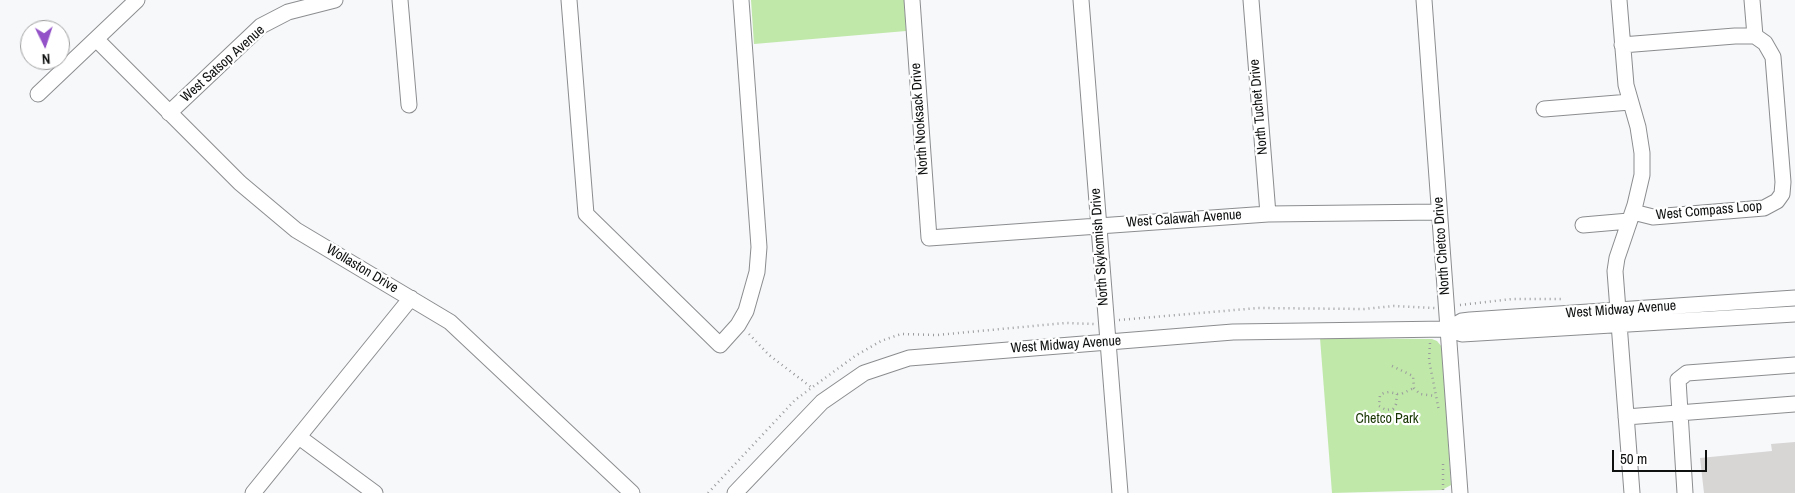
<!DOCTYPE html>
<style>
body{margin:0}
#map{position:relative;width:1795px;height:493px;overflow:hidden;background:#f6f8fa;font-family:"Archivo Narrow",sans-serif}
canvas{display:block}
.north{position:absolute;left:20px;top:20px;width:50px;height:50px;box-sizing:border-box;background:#fff;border:1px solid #9f9f9f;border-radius:50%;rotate:176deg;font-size:14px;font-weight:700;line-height:20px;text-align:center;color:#0f1010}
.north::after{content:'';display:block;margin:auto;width:18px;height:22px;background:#9352c7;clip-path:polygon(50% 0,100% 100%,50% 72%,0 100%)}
.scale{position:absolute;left:1612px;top:450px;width:95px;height:22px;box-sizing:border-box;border:2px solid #0f1010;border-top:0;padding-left:6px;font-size:15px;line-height:18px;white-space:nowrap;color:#0f1010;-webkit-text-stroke:4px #fff;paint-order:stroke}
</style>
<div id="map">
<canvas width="1795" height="493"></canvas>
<div class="north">N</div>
<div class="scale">50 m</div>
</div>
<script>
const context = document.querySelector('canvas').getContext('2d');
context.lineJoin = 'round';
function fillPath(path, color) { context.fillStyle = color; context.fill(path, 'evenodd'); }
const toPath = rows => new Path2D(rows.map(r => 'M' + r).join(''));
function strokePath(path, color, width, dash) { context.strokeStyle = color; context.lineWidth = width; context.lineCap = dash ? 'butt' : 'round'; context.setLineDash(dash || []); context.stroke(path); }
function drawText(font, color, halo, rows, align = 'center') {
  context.font = font + ' "Archivo Narrow",sans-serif'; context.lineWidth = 4.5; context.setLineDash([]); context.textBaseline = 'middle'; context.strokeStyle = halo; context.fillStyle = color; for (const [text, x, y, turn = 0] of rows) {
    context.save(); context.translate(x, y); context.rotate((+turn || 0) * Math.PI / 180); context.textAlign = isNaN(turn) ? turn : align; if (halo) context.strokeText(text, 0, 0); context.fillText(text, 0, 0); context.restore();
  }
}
fillPath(toPath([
 [751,0,904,0,906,31,754,44],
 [1320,338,1432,339,1437,341,1442,347,1451,485,1442,490,1332,493]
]), '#c0e8a9');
fillPath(toPath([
 [1795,442,1795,493,1704,493,1700,458,1772,451,1771,444]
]), '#d8d5d5');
const minor = toPath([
 [400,0,409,105],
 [569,0,586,214,720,345,738,325,746,311,757,272,759,247,741,0],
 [912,0,929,238,1268,214,1439,212],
 [1081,0,1120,493],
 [1251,0,1268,214],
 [1424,0,1460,493],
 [1619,0,1626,85,1638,127,1642,153,1642,175,1635,205,1617,258,1615,271,1632,493],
 [1752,0,1755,36],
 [96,39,240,183,296,230,450,322,632,493],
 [1622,45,1735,36,1755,36,1765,43,1773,57,1783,182,1782,194,1777,201,1764,208,1653,217,1633,212],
 [38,94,137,0],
 [1544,109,1630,102],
 [169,113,261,26,288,12,335,0],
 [1583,225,1629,221],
 [1795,298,1470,320,1462,321,1448,329,1462,334,1795,314],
 [1626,417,1795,404],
 [299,437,375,493],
 [253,493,411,298],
 [735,493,822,402,864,373,909,358,1233,332,1448,329],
 [1685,493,1678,380,1687,373,1795,365]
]);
strokePath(minor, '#8b8d8f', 17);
strokePath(toPath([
 [1460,305,1512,299,1562,299],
 [1119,320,1258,308,1364,309,1394,306,1435,308],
 [749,334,769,355,811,387],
 [1430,343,1429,360,1439,411],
 [1392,366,1413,376,1414,388,1420,394,1436,396],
 [1397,394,1396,404,1393,409,1386,410,1379,406,1380,395,1384,393,1389,392,1397,394,1401,394,1414,388],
 [1443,464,1443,493],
 [708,493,795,400,855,356,881,341,901,334,937,335,1065,323,1094,324]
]), '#9a9b9d', 2.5, [1, 4]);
strokePath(minor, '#fff', 15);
drawText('14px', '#0f1010', '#fff', [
 ["West Satsop Avenue",223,64,-42],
 ["North Tuchet Drive",1259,107,-95],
 ["North Nooksack Drive",920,119,-94],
 ["West Compass Loop",1709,211,-5],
 ["West Calawah Avenue",1184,219,-4],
 ["North Chetco Drive",1442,246,-94],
 ["North Skykomish Drive",1100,247,-94],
 ["Wollaston Drive",362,269,31],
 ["West Midway Avenue",1621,310,-4],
 ["West Midway Avenue",1066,345,-4]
]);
drawText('14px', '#173500', '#fff', [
 ["Chetco Park",1387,419]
]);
</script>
